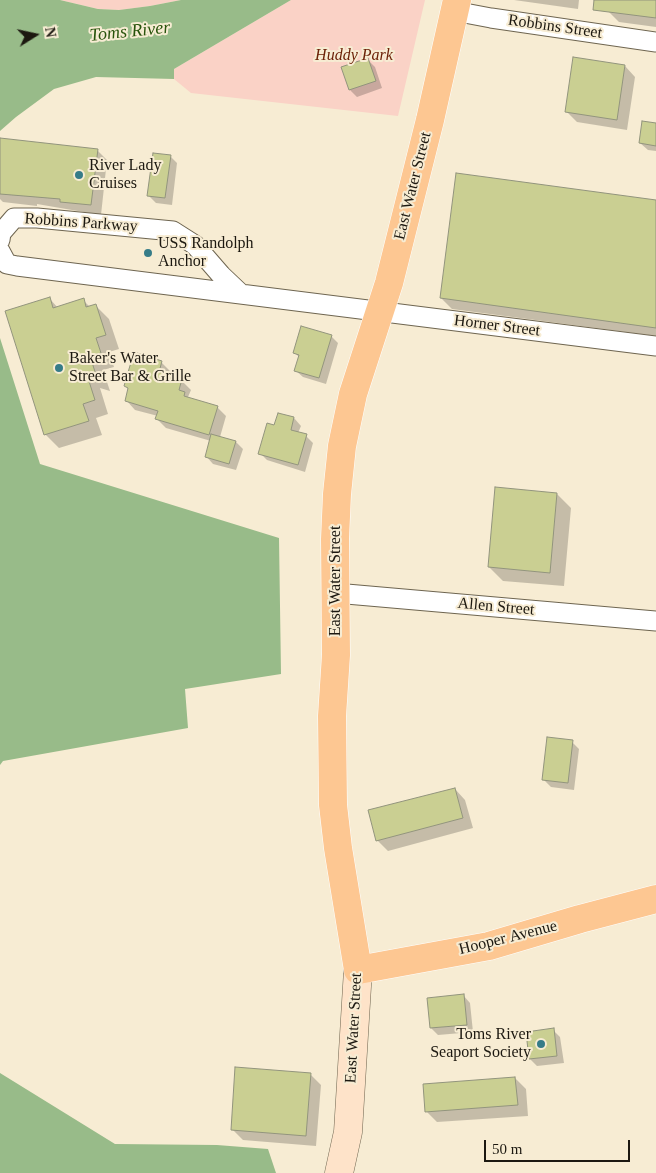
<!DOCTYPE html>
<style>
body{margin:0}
#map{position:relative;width:656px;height:1173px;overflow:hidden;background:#f7ecd3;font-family:Georgia,serif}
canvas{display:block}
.north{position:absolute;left:10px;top:10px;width:50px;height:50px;-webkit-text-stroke:4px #f7ecd3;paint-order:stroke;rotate:80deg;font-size:14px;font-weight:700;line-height:20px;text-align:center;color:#1c1810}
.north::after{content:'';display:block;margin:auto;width:18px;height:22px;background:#1c1810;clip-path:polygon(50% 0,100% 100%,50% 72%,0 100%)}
.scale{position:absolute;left:484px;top:1140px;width:146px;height:22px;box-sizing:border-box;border:2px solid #1c1810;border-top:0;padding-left:6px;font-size:15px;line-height:18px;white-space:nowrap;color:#1c1810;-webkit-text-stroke:4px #f7ecd3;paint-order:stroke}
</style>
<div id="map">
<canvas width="656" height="1173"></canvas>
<div class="north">N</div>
<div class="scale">50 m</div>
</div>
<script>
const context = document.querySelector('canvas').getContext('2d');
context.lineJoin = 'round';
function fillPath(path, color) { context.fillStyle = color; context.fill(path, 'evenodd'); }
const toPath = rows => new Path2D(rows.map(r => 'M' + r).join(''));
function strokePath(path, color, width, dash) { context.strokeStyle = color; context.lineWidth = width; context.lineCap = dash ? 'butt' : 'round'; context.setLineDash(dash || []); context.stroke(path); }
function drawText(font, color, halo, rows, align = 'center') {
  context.font = font + ' Georgia,serif'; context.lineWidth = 4; context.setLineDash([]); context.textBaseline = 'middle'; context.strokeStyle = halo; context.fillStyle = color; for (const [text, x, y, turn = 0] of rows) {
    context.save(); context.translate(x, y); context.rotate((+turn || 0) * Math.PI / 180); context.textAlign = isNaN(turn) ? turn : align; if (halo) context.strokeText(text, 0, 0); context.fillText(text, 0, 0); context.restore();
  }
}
fillPath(toPath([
 [60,0,181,0,150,6,119,10,98,9],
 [291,0,425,0,398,116,191,93,174,79,174,69]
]), '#fad2c6');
fillPath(toPath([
 [0,0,60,0,98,9,119,10,150,6,181,0,291,0,174,69,174,79,96,77,54,89,16,117,0,131],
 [0,338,40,464,279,538,281,674,185,689,188,728,3,761,0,765],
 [0,1073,115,1144,217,1145,268,1149,276,1173,0,1173]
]), '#98bb89');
fillPath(toPath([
 [514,0,579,0,578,9],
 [609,0,656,0,656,27,619,22,608,11],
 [368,60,375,67,382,88,357,97,350,90],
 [625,66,635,77,627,130,577,122,566,111],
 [656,124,656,151,648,150,640,143],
 [0,140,97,150,107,160,101,215,37,204,37,206,3,202,0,199],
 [170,156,177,163,172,205,156,203,149,196],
 [656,201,656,336,452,309,441,298],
 [50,299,58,308,83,300,90,307,95,305,109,319,119,349,109,352,114,367,103,370,110,391,100,388,108,414,96,418,102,435,59,448,45,434],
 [331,336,338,343,326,384,303,377,295,370,299,357,295,353],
 [161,362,170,371,169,376,181,380,191,390,188,397,191,400,217,407,226,416,220,437,236,442,243,449,236,470,213,464,206,456,211,441,166,428,157,419,158,416,135,410,126,400,129,390,126,386],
 [294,418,301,426,298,433,306,436,313,443,305,472,267,460,260,453,275,426],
 [557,494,571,508,564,586,503,581,489,567],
 [572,742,579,749,574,790,551,787,544,780],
 [455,789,465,800,473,828,388,851,377,840],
 [463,995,470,1003,473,1032,438,1035,431,1028],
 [553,1030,560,1037,564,1063,537,1066,530,1059,527,1033],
 [310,1074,321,1085,316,1146,243,1140,232,1129],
 [515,1078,526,1089,528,1116,437,1122,427,1112]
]), '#0003');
const building = toPath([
 [594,0,656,0,656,18,593,10,594,0],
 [573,57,625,65,617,120,565,112,573,57],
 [368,58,376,81,349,90,341,67,368,58],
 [642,121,656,123,656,146,639,143,642,121],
 [0,138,98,149,91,205,60,202,60,199,0,194,0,138],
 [153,153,171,155,165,198,147,196,153,153],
 [456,173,656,200,656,328,440,298,456,173],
 [50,297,53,308,84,298,86,307,96,304,106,335,96,338,101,353,90,356,97,378,87,375,95,400,83,404,89,421,44,435,5,311,50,297],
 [301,326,332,335,319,378,294,371,299,355,293,353,301,326],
 [134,352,162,361,159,372,182,379,179,390,185,392,184,396,218,406,209,435,155,419,158,411,125,401,128,388,124,386,134,352],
 [278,413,294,417,291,430,307,434,298,465,258,454,267,423,274,425,278,413],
 [211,434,236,441,229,464,205,457,211,434],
 [495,487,557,493,550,573,488,567,495,487],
 [547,737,573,740,568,783,542,780,547,737],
 [455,788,463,818,376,841,368,810,455,788],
 [464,994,467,1025,430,1028,427,998,464,994],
 [554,1028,557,1056,529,1059,526,1032,554,1028],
 [235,1067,311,1073,306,1136,231,1130,235,1067],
 [515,1077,518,1105,425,1112,423,1084,515,1077]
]);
fillPath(building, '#cacf92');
strokePath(building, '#92947d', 1);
const street = toPath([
 [454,11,491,18,656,42],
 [0,240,1,233,14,218,37,218,173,231,195,245,221,275,240,293],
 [0,251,7,264,17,266,656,346],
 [335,593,656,621]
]);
const secondary = toPath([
 [339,1173,348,1132,358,970]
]);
const primary = toPath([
 [457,0,430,120,389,283,353,394,342,446,337,494,335,539,336,655,332,716,333,805,338,848,358,970,489,946,580,919,656,899]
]);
strokePath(street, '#6e6550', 21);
strokePath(secondary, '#6e6550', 29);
strokePath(primary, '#fff', 29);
strokePath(street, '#fff', 19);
strokePath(secondary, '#fee3c9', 28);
strokePath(primary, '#fdc792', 28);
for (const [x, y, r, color] of [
 [79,175,5,"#367c88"],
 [148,253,5,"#367c88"],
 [59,368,5,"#367c88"],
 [541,1044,5,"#367c88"]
]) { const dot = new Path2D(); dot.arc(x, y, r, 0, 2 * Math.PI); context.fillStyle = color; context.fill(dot); strokePath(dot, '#f7ecd3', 2); }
drawText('16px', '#1c1810', '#f7ecd3', [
 ["Robbins Street",555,27,8],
 ["East Water Street",413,186,-76],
 ["Robbins Parkway",81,223,4],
 ["Horner Street",497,326,7],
 ["East Water Street",336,581,-90],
 ["Allen Street",496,607,5],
 ["Hooper Avenue",508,938,-14],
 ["East Water Street",354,1028,-87]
]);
drawText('italic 16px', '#6c2208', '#f7ecd3', [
 ["Huddy Park",354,56]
]);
drawText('16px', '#1c1810', '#f7ecd3', [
 ["River Lady",89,166],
 ["Cruises",89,184],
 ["USS Randolph",158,244],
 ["Anchor",158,262],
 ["Baker's Water",69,359],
 ["Street Bar & Grille",69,377],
 ["Toms River",531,1035,"right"],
 ["Seaport Society",531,1053,"right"]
], 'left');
drawText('italic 18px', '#28530b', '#f7ecd3', [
 ["Toms River",130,32,-6]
]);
</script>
